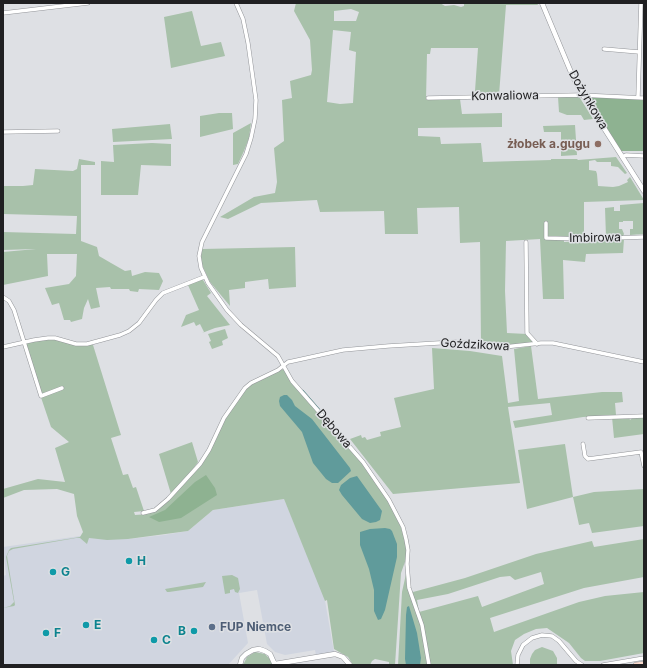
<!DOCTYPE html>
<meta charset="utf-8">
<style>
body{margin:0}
#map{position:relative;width:647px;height:668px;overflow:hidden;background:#dee0e4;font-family:Inter,sans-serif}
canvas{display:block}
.frame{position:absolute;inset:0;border:4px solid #202022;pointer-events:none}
</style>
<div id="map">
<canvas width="647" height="668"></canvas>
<div class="frame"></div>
</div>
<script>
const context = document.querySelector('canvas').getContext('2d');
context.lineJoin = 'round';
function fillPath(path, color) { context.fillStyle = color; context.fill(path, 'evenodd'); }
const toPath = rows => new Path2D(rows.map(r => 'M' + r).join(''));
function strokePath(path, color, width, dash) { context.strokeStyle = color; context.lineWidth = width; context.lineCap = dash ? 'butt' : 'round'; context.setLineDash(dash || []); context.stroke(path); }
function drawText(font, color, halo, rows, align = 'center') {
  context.font = font + ' Inter,sans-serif'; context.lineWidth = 3; context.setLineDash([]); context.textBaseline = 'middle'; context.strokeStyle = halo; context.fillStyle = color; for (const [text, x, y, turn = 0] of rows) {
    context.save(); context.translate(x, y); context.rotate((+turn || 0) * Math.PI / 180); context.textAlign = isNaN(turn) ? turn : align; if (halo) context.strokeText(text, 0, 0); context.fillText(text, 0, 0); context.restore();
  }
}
fillPath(toPath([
 [284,499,324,595,334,652,316,655,315,650,285,655,275,652,267,644,257,590,239,593,248,643,228,665,3,665,3,576,6,575,3,547,80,536,89,538,128,539,164,535,188,531,213,510]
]), '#d0d5e0');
fillPath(toPath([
 [296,3,440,3,445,6,454,5,461,7,464,6,464,3,537,3,538,5,506,5,499,95,480,95,475,91,478,48,431,48,430,54,427,54,426,100,460,99,462,114,502,113,502,127,418,128,418,136,440,137,441,144,481,143,483,162,551,160,551,159,577,159,578,160,616,157,627,173,625,174,618,167,611,166,611,162,597,162,595,160,589,161,589,170,596,171,597,174,598,186,613,187,619,186,628,182,627,180,630,177,644,200,584,202,584,237,564,238,564,242,624,239,623,253,586,254,585,262,563,260,564,299,543,299,540,239,506,241,505,291,507,333,527,334,534,342,509,346,481,344,480,242,460,243,459,207,417,208,418,234,385,234,384,211,320,212,317,200,261,203,228,219,220,217,254,197,275,193,277,182,274,148,284,141,282,100,292,98,290,81,311,75,312,70,310,40,294,11],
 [351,9,359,12,356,21,334,21,334,11],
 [333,30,351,32,349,50,356,52,353,103,340,104,327,102],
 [192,11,201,46,221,42,225,56,171,68,164,17],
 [577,96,580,98,593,119,584,120,581,115,567,115,559,112,558,97],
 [219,113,232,113,233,129,200,137,200,116],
 [251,123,249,138,244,151,238,164,233,165,233,133],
 [170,124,172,139,113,142,112,129],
 [575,125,577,155,561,156,561,132,544,132,543,126],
 [152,143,171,144,171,166,141,165,138,195,101,195,101,161,114,162,113,145],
 [79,159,95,162,95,165,81,165,81,241,97,247,99,256,111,263,125,271,131,270,132,276,145,272,159,273,163,281,159,290,139,289,138,292,130,291,129,289,111,289,110,287,96,288,100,307,91,309,88,299,84,308,82,319,71,322,70,320,64,320,59,303,52,305,45,288,69,284,76,276,77,254,47,254,48,276,3,285,3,252,36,249,3,250,3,232,76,234,77,216,3,214,3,186,23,186,33,185,35,169,73,171,77,169],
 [644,203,644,234,630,235,630,229,633,229,633,221,623,221,623,222,619,222,619,229,622,229,624,234,623,236,606,237,605,208,614,207,614,211,620,211,620,205],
 [295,247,296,287,269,289,268,279,245,282,245,288,229,290,230,306,210,282,202,265,201,257,202,249],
 [200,280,203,280,211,293,207,296,230,325,215,328,202,333,204,332,200,324,196,326,194,322,181,327,186,315,199,310,188,285],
 [225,329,228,338,222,341,223,345,212,349,209,342,211,341,208,334],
 [44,339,56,340,87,345,93,345,121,435,111,438,123,475,128,474,133,488,136,487,144,511,134,512,135,515,148,514,158,509,200,464,224,418,245,388,268,374,284,369,290,379,360,460,401,520,399,522,405,540,407,550,406,559,401,573,395,665,389,665,389,662,375,659,372,661,370,665,353,665,348,657,334,649,327,600,325,601,284,499,213,510,188,531,128,539,107,540,89,538,87,544,80,538,76,538,13,549,9,551,7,556,15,605,14,606,3,608,10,606,14,602,6,557,9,550,11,548,80,537,83,532,77,516,74,494,57,489,24,490,3,498,3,489,38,479,65,482,55,448,69,442,51,427,23,344],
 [531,346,538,399,602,392,622,392,623,402,615,403,616,415,583,417,515,428,513,421,552,415,550,403,508,407,520,483,393,494,350,439,361,435,362,438,365,437,367,440,381,436,380,432,401,427,394,398,434,389,432,348,470,351,502,356,508,403,519,401,514,349],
 [612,417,629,417,630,420,633,417,644,417,644,434,614,438],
 [192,442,198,462,191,472,171,494,159,454],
 [565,444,573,497,594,492,644,489,644,526,592,533,589,523,579,525,573,497,527,509,518,450],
 [644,539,644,577,584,588,490,618,494,632,579,602,605,596,644,592,644,653,600,661,585,661,581,658,569,643,547,628,536,629,524,634,515,640,511,651,513,665,398,665,402,592,406,574,407,588,413,592,465,578,536,554,592,541,594,547],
 [541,572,544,584,482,607,478,596,419,612,417,600,448,594,500,577,510,576,515,580],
 [232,575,238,578,240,589,238,593,235,592,234,589,230,590,230,593,225,594,222,576],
 [206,582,203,587,169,592,167,592,165,589],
 [542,647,553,651,557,658,557,665,530,665,530,659,532,654,535,650],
 [255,652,265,654,270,659,273,665,243,665,247,657]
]), '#a8c1aa');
fillPath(toPath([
 [586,96,644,99,644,151,621,151],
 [206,475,215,488,217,495,181,518,159,522,149,517,165,510,195,482]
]), '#8eb291');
fillPath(toPath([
 [284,395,287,395,292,400,295,406,312,419,350,468,351,471,338,483,332,483,326,479,313,463,302,432,280,406,279,401,280,397],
 [357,476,382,511,380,520,376,522,370,523,362,519,342,495,339,490,341,485,350,478],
 [385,528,390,529,392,531,397,544,397,557,385,610,381,619,378,620,374,611,374,590,369,569,360,545,360,532,370,529],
 [409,606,417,633,421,658,420,665,406,665,405,659,406,615,407,607]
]), '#609b9b');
strokePath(toPath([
 [303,390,323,413]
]), '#609b9b', 1);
const minor = toPath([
 [236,3,243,19,248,43,256,100,255,119,251,138,246,154,202,242,199,256,201,268,208,283,227,310,241,325,278,356,292,381,363,462,389,500,403,527,406,539,408,550,407,564,409,588,422,625,429,665],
 [3,13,88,3],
 [604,49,639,52],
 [638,97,641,3],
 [428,98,580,95,644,98],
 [3,132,58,131],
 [622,157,626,155,644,156],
 [546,223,546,238,585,239,644,237],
 [526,242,527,333,537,344],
 [3,297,9,301,14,310,41,396,62,388],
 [3,347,34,340,48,338,55,338,76,344,87,344,120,335,129,331,139,323,156,300,163,293,204,277],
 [588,418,644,416],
 [583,444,585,456,588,459,641,452,644,466],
 [143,513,155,510,168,499,200,464,209,450,224,418,245,388,251,383,278,370,288,362,293,361,343,350,388,346,455,342,504,347,541,343,553,343,644,362],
 [517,665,518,655,523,645,532,638,542,635,552,636,559,641,576,661,582,665],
 [603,665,644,658]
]);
const tertiary = toPath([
 [542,3,573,77,583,95,644,191],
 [275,664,335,654,343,657,350,665],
 [240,665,242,658,246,654,253,650,259,649,265,651,270,654,275,665]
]);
const secondary = toPath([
 [636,665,644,664]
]);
strokePath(minor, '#939599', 4.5);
strokePath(tertiary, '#939599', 5.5);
strokePath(secondary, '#939599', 6);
strokePath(minor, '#fff', 3.5);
strokePath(tertiary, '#fff', 4.5);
strokePath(secondary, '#fbdbce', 5);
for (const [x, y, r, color] of [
 [598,144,4,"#8d6e63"],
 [129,561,4,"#0f9aa8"],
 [53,572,4,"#0f9aa8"],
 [86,625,4,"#0f9aa8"],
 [212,627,4,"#5c6f8a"],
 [194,631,4,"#0f9aa8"],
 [46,633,4,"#0f9aa8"],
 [154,640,4,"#0f9aa8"]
]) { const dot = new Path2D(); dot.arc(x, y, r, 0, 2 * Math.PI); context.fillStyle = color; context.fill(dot); strokePath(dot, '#dee0e4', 1.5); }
drawText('12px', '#202022', '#dee0e4', [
 ["Konwaliowa",505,96,-1],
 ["Dożynkowa",588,100,60],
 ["Imbirowa",595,238,-1],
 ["Goździkowa",475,345,3],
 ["Dębowa",334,429,49]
]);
drawText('bold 12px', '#785e54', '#dee0e4', [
 ["żłobek a.gugu",590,144]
], 'right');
drawText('bold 12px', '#0d838f', '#dee0e4', [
 ["H",137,561],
 ["G",61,572],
 ["E",94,625],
 ["B",186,631,"right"],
 ["F",54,633],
 ["C",162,640]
], 'left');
drawText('bold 12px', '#4e5e75', '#dee0e4', [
 ["FUP Niemce",220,627]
], 'left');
</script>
